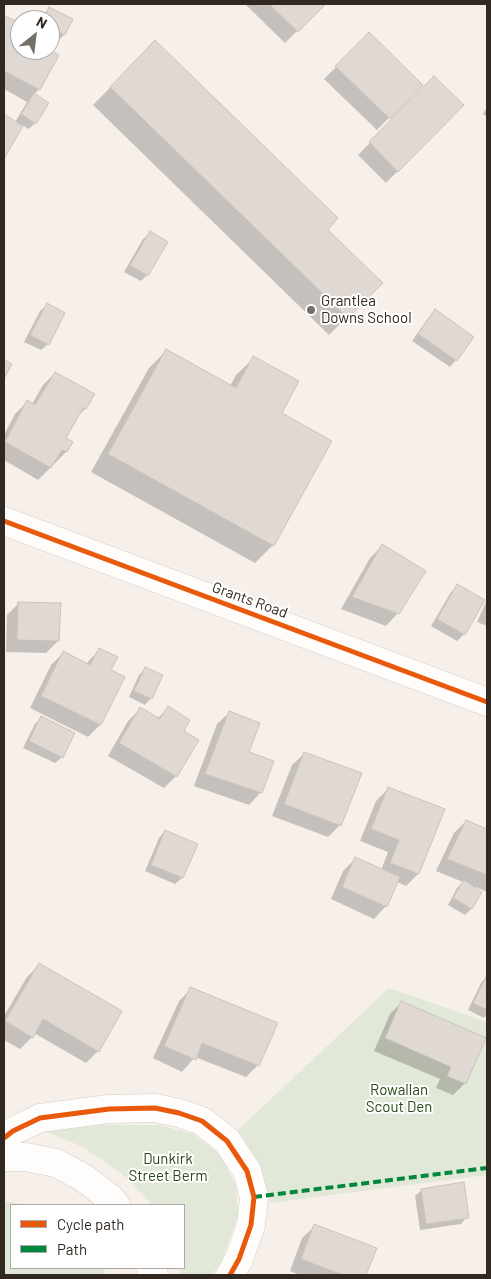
<!DOCTYPE html>
<style>
body{margin:0}
#map{position:relative;width:491px;height:1279px;overflow:hidden;background:#f7f0ea;font-family:Barlow,sans-serif}
canvas{display:block}
.frame{position:absolute;inset:0;border:5px solid #312921;pointer-events:none}
.legend{position:absolute;left:10px;top:1204px;width:175px;height:65px;box-sizing:border-box;background:#fff;border:1px solid #ada9a6;margin:0;padding:6px 9px;list-style:none;font-size:15px;color:#312921}
.legend li{display:flex;align-items:center;gap:10px;height:25px}
.legend b{width:25px;border:1px solid #ada9a6}
.north{position:absolute;left:10px;top:10px;width:50px;height:50px;box-sizing:border-box;background:#fff;border:1px solid #ada9a6;border-radius:50%;rotate:29deg;font-size:14px;font-weight:700;line-height:20px;text-align:center;color:#312921}
.north::after{content:'';display:block;margin:auto;width:18px;height:22px;background:#766f67;clip-path:polygon(50% 0,100% 100%,50% 72%,0 100%)}
</style>
<div id="map">
<canvas width="491" height="1279"></canvas>
<div class="frame"></div>
<ul class="legend">
<li><b style="height:6px;background:#e8590c"></b>Cycle path</li>
<li><b style="height:6px;background:#00873e"></b>Path</li>
</ul>
<div class="north">N</div>
</div>
<script>
const context = document.querySelector('canvas').getContext('2d');
context.lineJoin = 'round';
function fillPath(path, color) { context.fillStyle = color; context.fill(path, 'evenodd'); }
const toPath = rows => new Path2D(rows.map(r => 'M' + r).join(''));
function strokePath(path, color, width, dash) { context.strokeStyle = color; context.lineWidth = width; context.lineCap = dash ? 'butt' : 'round'; context.setLineDash(dash || []); context.stroke(path); }
function drawText(font, color, halo, rows, align = 'center') {
  context.font = font + ' Barlow,sans-serif'; context.lineWidth = 4; context.setLineDash([]); context.textBaseline = 'middle'; context.strokeStyle = halo; context.fillStyle = color; for (const [text, x, y, turn = 0] of rows) {
    context.save(); context.translate(x, y); context.rotate((+turn || 0) * Math.PI / 180); context.textAlign = isNaN(turn) ? turn : align; if (halo) context.strokeText(text, 0, 0); context.fillText(text, 0, 0); context.restore();
  }
}
fillPath(toPath([
 [389,988,487,1022,487,1175,270,1203,258,1162,238,1130],
 [106,1125,159,1125,193,1134,220,1154,236,1186,238,1216,221,1262,212,1275,182,1275,180,1268,184,1268,184,1205,151,1205,148,1200,121,1173,83,1147,42,1130],
 [4,1201,29,1205,11,1205,11,1268,103,1268,106,1275,4,1275]
]), '#e2e8d8');
fillPath(toPath([
 [245,4,324,4,285,43],
 [49,9,71,19,64,35,57,41,50,38,50,20,40,20,42,15],
 [4,16,20,25,16,33,20,35,20,50,47,50,39,89,34,94,35,123,29,129,22,125,4,156,4,116,15,122,27,102,4,89],
 [369,34,421,85,377,130,324,79],
 [155,42,326,230,381,283,329,335,93,105],
 [434,78,462,105,386,183,358,155],
 [487,107,487,117,483,114],
 [150,233,147,275,141,281,124,272,143,239],
 [47,305,48,344,41,350,24,342,40,311],
 [435,311,456,360,450,367,412,341,429,317],
 [166,351,230,386,236,375,254,358,280,414,273,545,255,563,91,472,149,368],
 [55,373,93,395,85,409,75,419,64,438,72,442,66,452,54,464,53,463,50,468,38,480,4,460,4,435,15,414,27,402,32,404,43,385],
 [382,546,398,613,386,626,341,609,370,558],
 [457,586,464,634,457,641,431,626,451,592],
 [487,600,487,626,477,622],
 [19,603,58,641,46,653,6,652,7,615],
 [99,650,110,671,100,725,88,737,30,708,51,665,63,653,86,664],
 [145,669,151,698,145,705,129,697,139,675],
 [168,708,182,731,176,776,164,788,108,756,128,721,140,709,157,719],
 [230,712,247,753,261,792,249,805,194,786,217,724],
 [42,718,62,757,55,763,23,748,35,724],
 [305,753,340,825,328,837,272,816,292,765],
 [388,789,443,810,418,874,406,886,397,882,386,906,374,919,331,899,343,871,355,859,381,870,388,852,360,841,376,801],
 [466,821,487,831,487,892,476,887,475,889,481,892,471,909,465,915,448,905,457,888,463,882,436,871,454,833],
 [165,831,196,844,182,878,175,884,145,871,159,838],
 [39,965,98,1051,86,1063,34,1033,32,1037,20,1049,4,1040,4,1016,27,977],
 [487,976,487,1014,484,1018,468,1010,481,983],
 [191,989,258,1065,246,1077,195,1057,182,1072,153,1058,179,1001],
 [402,1002,465,1083,453,1095,436,1088,440,1079,374,1051,390,1014],
 [422,1190,467,1217,461,1224,420,1230,415,1196],
 [315,1226,375,1249,365,1275,300,1275,290,1271,302,1238]
]), '#0003');
const building = toPath([
 [269,4,326,4,298,32,269,4],
 [49,7,73,19,65,35,50,28,50,20,43,20,49,7],
 [4,15,20,24,20,29,18,33,20,34,20,50,50,50,59,55,40,90,4,71,4,15],
 [369,32,423,85,390,119,335,66,369,32],
 [155,40,338,218,328,230,383,283,348,318,110,87,155,40],
 [434,76,464,105,398,172,369,142,434,76],
 [34,93,49,103,36,124,21,114,34,93],
 [4,114,23,126,4,159,4,114],
 [150,231,168,242,148,276,130,265,150,231],
 [47,303,65,313,49,345,30,335,47,303],
 [435,309,474,337,457,361,418,334,435,309],
 [166,349,236,388,253,356,299,381,282,413,332,441,274,546,108,454,166,349],
 [4,359,12,364,4,379,4,359],
 [55,372,95,394,86,409,83,408,66,438,73,442,67,452,62,450,51,468,5,442,27,400,35,405,55,372],
 [382,544,426,571,399,614,352,597,382,544],
 [457,584,485,600,465,635,437,619,457,584],
 [18,602,61,603,59,641,17,640,18,602],
 [99,648,118,657,111,670,125,677,101,725,41,696,63,651,90,665,99,648],
 [145,667,163,675,152,699,134,691,145,667],
 [168,706,190,720,184,731,199,740,177,777,119,743,140,707,160,719,168,706],
 [229,711,260,723,249,752,274,761,262,793,205,774,229,711],
 [41,716,75,733,63,758,29,741,41,716],
 [304,752,362,773,341,826,284,804,304,752],
 [388,787,445,809,419,874,390,863,399,840,371,829,388,787],
 [466,820,487,829,487,875,447,859,466,820],
 [165,830,198,844,183,878,151,865,165,830],
 [355,857,400,877,387,907,342,887,355,857],
 [464,880,482,892,472,909,453,898,464,880],
 [39,963,122,1011,99,1052,43,1019,33,1038,5,1021,39,963],
 [487,975,487,1010,473,1003,487,975],
 [190,987,278,1023,259,1066,202,1043,196,1060,164,1046,190,987],
 [401,1001,486,1038,466,1084,447,1076,451,1067,385,1038,401,1001],
 [464,1182,469,1218,426,1224,421,1189,464,1182],
 [314,1224,377,1248,366,1275,343,1275,301,1259,314,1224]
]);
fillPath(building, '#e0d9d3');
strokePath(building, '#cac3bd', 1);
const minor = toPath([
 [4,521,487,702],
 [4,1138,13,1131,40,1118,109,1109,155,1108,179,1113,202,1121,227,1141,247,1171,254,1197,251,1225,239,1259,230,1275],
 [4,1157,26,1157,56,1163,84,1178,110,1198,116,1205],
 [151,1268,154,1275]
]);
strokePath(minor, '#d3cbc5', 29);
strokePath(minor, '#fefdfc', 28);
strokePath(toPath([
 [254,1197,487,1168]
]), '#00873e', 4, [8, 4]);
strokePath(toPath([
 [4,521,487,702],
 [4,1138,13,1131,40,1118,109,1109,155,1108,179,1113,202,1121,227,1141,247,1171,254,1197,251,1225,239,1259,230,1275]
]), '#e8590c', 5);
for (const [x, y, r, color] of [
 [311,310,5,"#766f67"]
]) { const dot = new Path2D(); dot.arc(x, y, r, 0, 2 * Math.PI); context.fillStyle = color; context.fill(dot); strokePath(dot, '#fff', 2); }
drawText('15px', '#312921', '#fff', [
 ["Grantlea",321,301],
 ["Downs School",321,318]
], 'left');
drawText('15px', '#312921', '#fff', [
 ["Grants Road",250,600,20]
]);
drawText('15px', '#2a4918', '#fff', [
 ["Rowallan",399,1090],
 ["Scout Den",399,1107],
 ["Dunkirk",168,1159],
 ["Street Berm",168,1176]
]);
</script>
